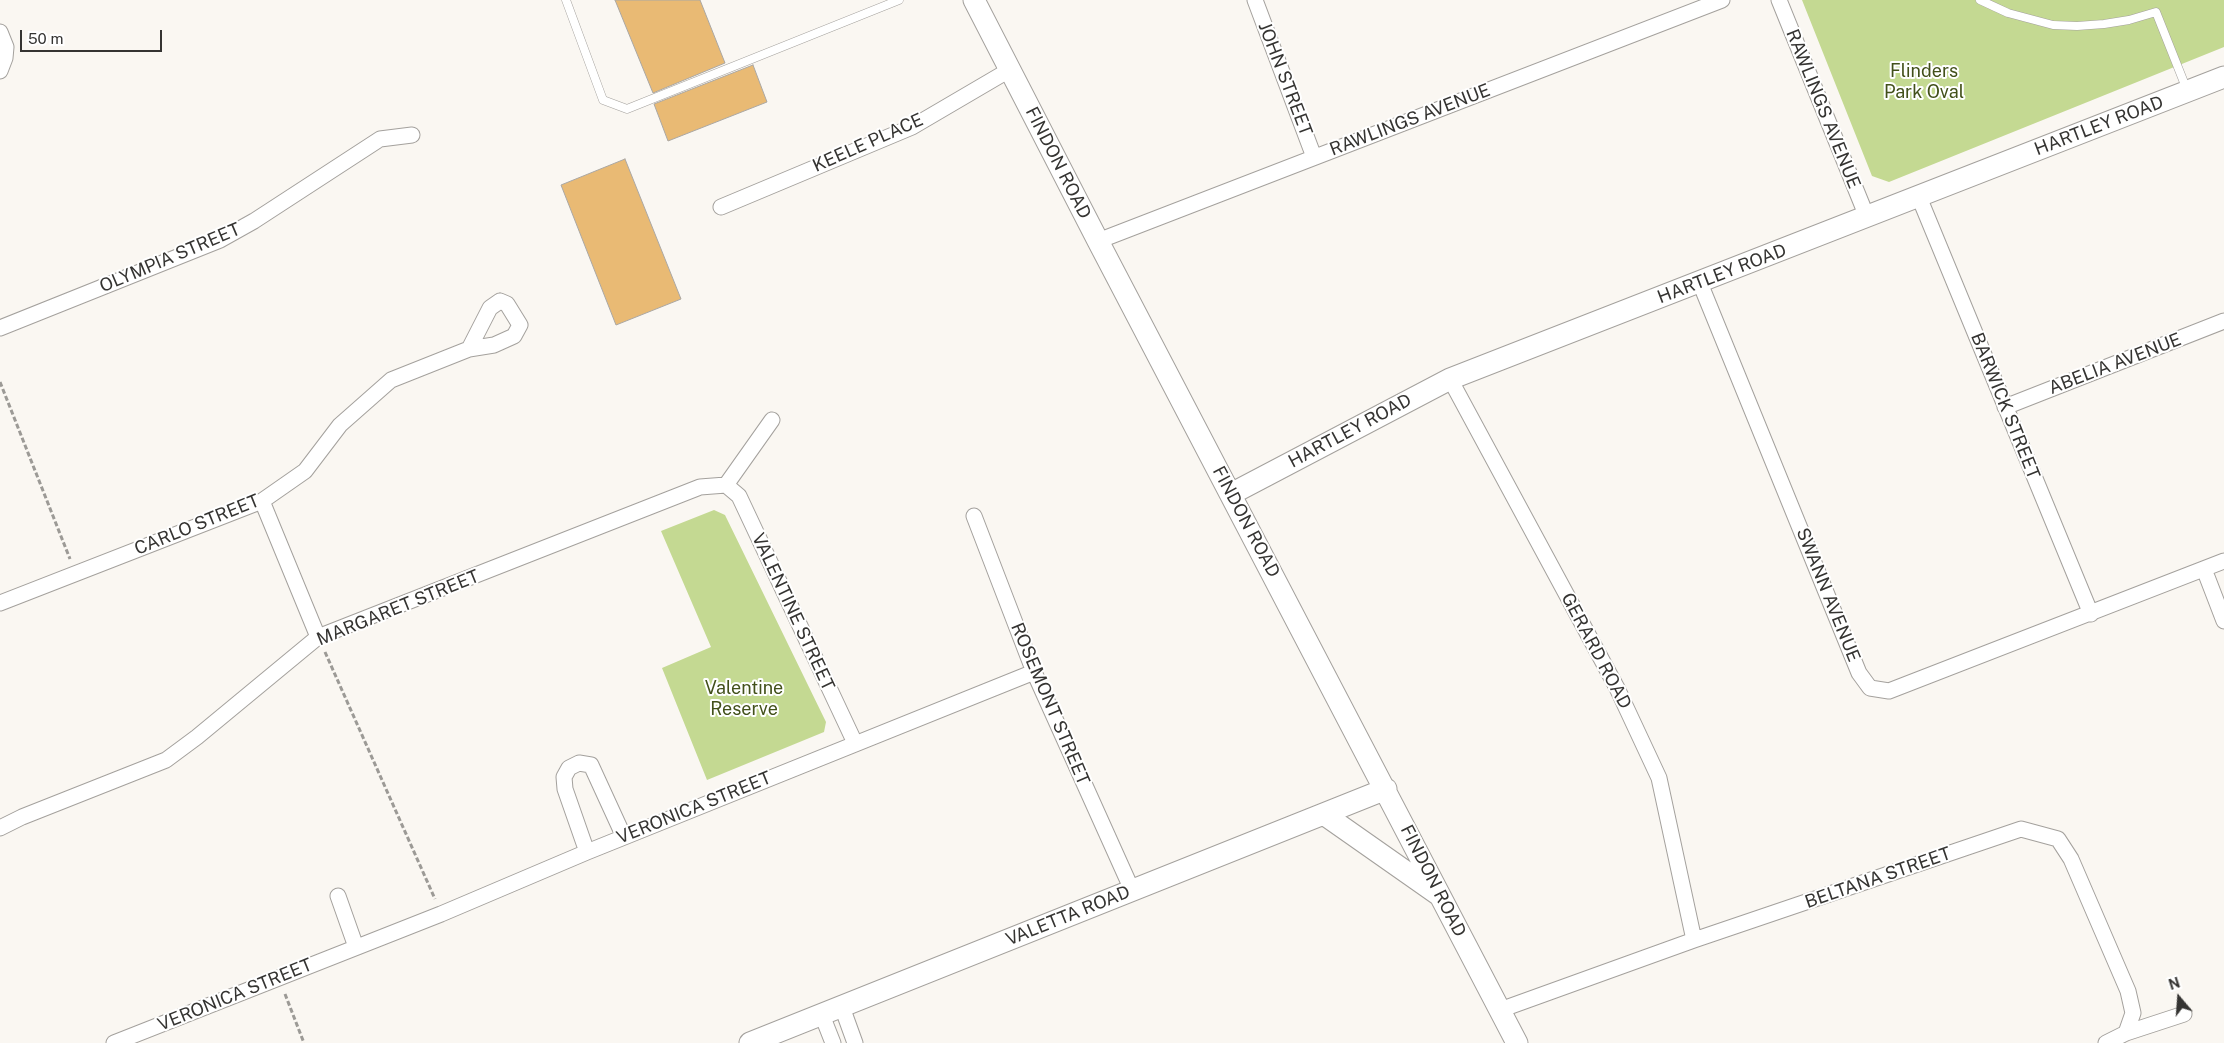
<!DOCTYPE html>
<style>
body{margin:0}
#map{position:relative;width:2224px;height:1043px;overflow:hidden;background:#faf7f2;font-family:"Public Sans",sans-serif}
canvas{display:block}
.north{position:absolute;left:2154px;top:973px;width:50px;height:50px;-webkit-text-stroke:4px #fff;paint-order:stroke;rotate:342deg;font-size:14px;font-weight:700;line-height:20px;text-align:center;color:#353432}
.north::after{content:'';display:block;margin:auto;width:18px;height:22px;background:#353432;clip-path:polygon(50% 0,100% 100%,50% 72%,0 100%)}
.scale{position:absolute;left:20px;top:30px;width:142px;height:22px;box-sizing:border-box;border:2px solid #353432;border-top:0;padding-left:6px;font-size:15px;line-height:18px;white-space:nowrap;color:#353432;-webkit-text-stroke:4px #fff;paint-order:stroke}
</style>
<div id="map">
<canvas width="2224" height="1043"></canvas>
<div class="north">N</div>
<div class="scale">50 m</div>
</div>
<script>
const context = document.querySelector('canvas').getContext('2d');
context.lineJoin = 'round';
function fillPath(path, color) { context.fillStyle = color; context.fill(path, 'evenodd'); }
const toPath = rows => new Path2D(rows.map(r => 'M' + r).join(''));
function strokePath(path, color, width, dash) { context.strokeStyle = color; context.lineWidth = width; context.lineCap = dash ? 'butt' : 'round'; context.setLineDash(dash || []); context.stroke(path); }
function drawText(font, color, halo, rows, align = 'center') {
  context.font = font + ' "Public Sans",sans-serif'; context.lineWidth = 4; context.setLineDash([]); context.textBaseline = 'middle'; context.strokeStyle = halo; context.fillStyle = color; for (const [text, x, y, turn = 0] of rows) {
    context.save(); context.translate(x, y); context.rotate((+turn || 0) * Math.PI / 180); context.textAlign = isNaN(turn) ? turn : align; if (halo) context.strokeText(text, 0, 0); context.fillText(text, 0, 0); context.restore();
  }
}
fillPath(toPath([
 [1802,0,2224,0,2224,47,1889,182,1872,176],
 [714,510,725,515,826,722,824,732,707,780,662,668,711,647,661,531]
]), '#c4d992');
const building = toPath([
 [615,0,700,0,725,63,653,93,615,0],
 [753,65,767,102,668,141,654,104,753,65],
 [625,159,681,299,616,325,561,185,625,159]
]);
fillPath(building, '#e9ba74');
strokePath(building, '#aaa7a3', 1);
const lane = toPath([
 [566,0,603,100,627,109,899,0],
 [1980,0,2008,13,2053,25,2077,26,2104,24,2129,20,2156,12,2187,90]
]);
const street = toPath([
 [1255,0,1314,157],
 [1779,0,1867,217],
 [0,32,6,47,5,58,0,71],
 [1919,197,2091,614],
 [721,207,912,127,1011,69],
 [1098,241,1722,0],
 [1700,283,1859,673,1870,688,1889,691,2224,561],
 [500,301,507,304,520,325,514,336,494,345,469,349,490,308,500,301],
 [0,328,220,240,254,221,380,139,412,135],
 [1450,379,1617,688,1659,778,1694,940],
 [2005,407,2224,321],
 [726,485,739,496,855,743],
 [262,501,318,637],
 [974,516,1034,672,1132,890],
 [2204,569,2224,621],
 [0,603,262,501,305,471,340,425,391,380,469,349],
 [0,828,22,817,166,760,197,737,318,637,700,487,726,485,772,420],
 [587,852,565,789,564,777,569,768,579,763,591,765,624,837],
 [338,896,356,947],
 [842,1007,855,1043],
 [1500,1010,1694,940,2021,829,2058,839,2071,859,2128,991,2133,1013,2126,1033],
 [822,1015,833,1043],
 [114,1043,441,914,587,852,1034,672],
 [2106,1043,2126,1033,2184,1014]
]);
const secondary = toPath([
 [974,0,1098,241,1517,1043],
 [1231,494,1450,379,2224,77],
 [1325,815,1439,895],
 [750,1043,1386,789]
]);
strokePath(lane, '#a4a19d', 9);
strokePath(street, '#a4a19d', 17);
strokePath(secondary, '#a4a19d', 23);
strokePath(toPath([
 [0,382,70,559],
 [325,652,435,899],
 [285,994,304,1043]
]), '#9c9a96', 3, [5, 2.5]);
strokePath(lane, '#fff', 8);
strokePath(street, '#fff', 15);
strokePath(secondary, '#fff', 21);
drawText('18px', '#42501a', '#fff', [
 ["Flinders",1924,71],
 ["Park Oval",1924,92],
 ["Valentine",744,688],
 ["Reserve",744,709]
]);
drawText('18px', '#353432', '#fff', [
 ["JOHN STREET",1285,79,69],
 ["RAWLINGS AVENUE",1823,109,68],
 ["RAWLINGS AVENUE",1410,120,-21],
 ["HARTLEY ROAD",2099,126,-21],
 ["KEELE PLACE",868,143,-24],
 ["FINDON ROAD",1058,163,63],
 ["OLYMPIA STREET",170,258,-23],
 ["HARTLEY ROAD",1722,274,-21],
 ["ABELIA AVENUE",2115,364,-21],
 ["BARWICK STREET",2005,406,68],
 ["HARTLEY ROAD",1350,431,-28],
 ["FINDON ROAD",1246,522,62],
 ["CARLO STREET",197,525,-22],
 ["SWANN AVENUE",1828,595,68],
 ["MARGARET STREET",398,608,-22],
 ["VALENTINE STREET",793,612,65],
 ["GERARD ROAD",1596,651,62],
 ["ROSEMONT STREET",1050,704,67],
 ["VERONICA STREET",694,808,-22],
 ["BELTANA STREET",1878,878,-19],
 ["FINDON ROAD",1433,881,63],
 ["VALETTA ROAD",1068,916,-22],
 ["VERONICA STREET",235,995,-22]
]);
</script>
